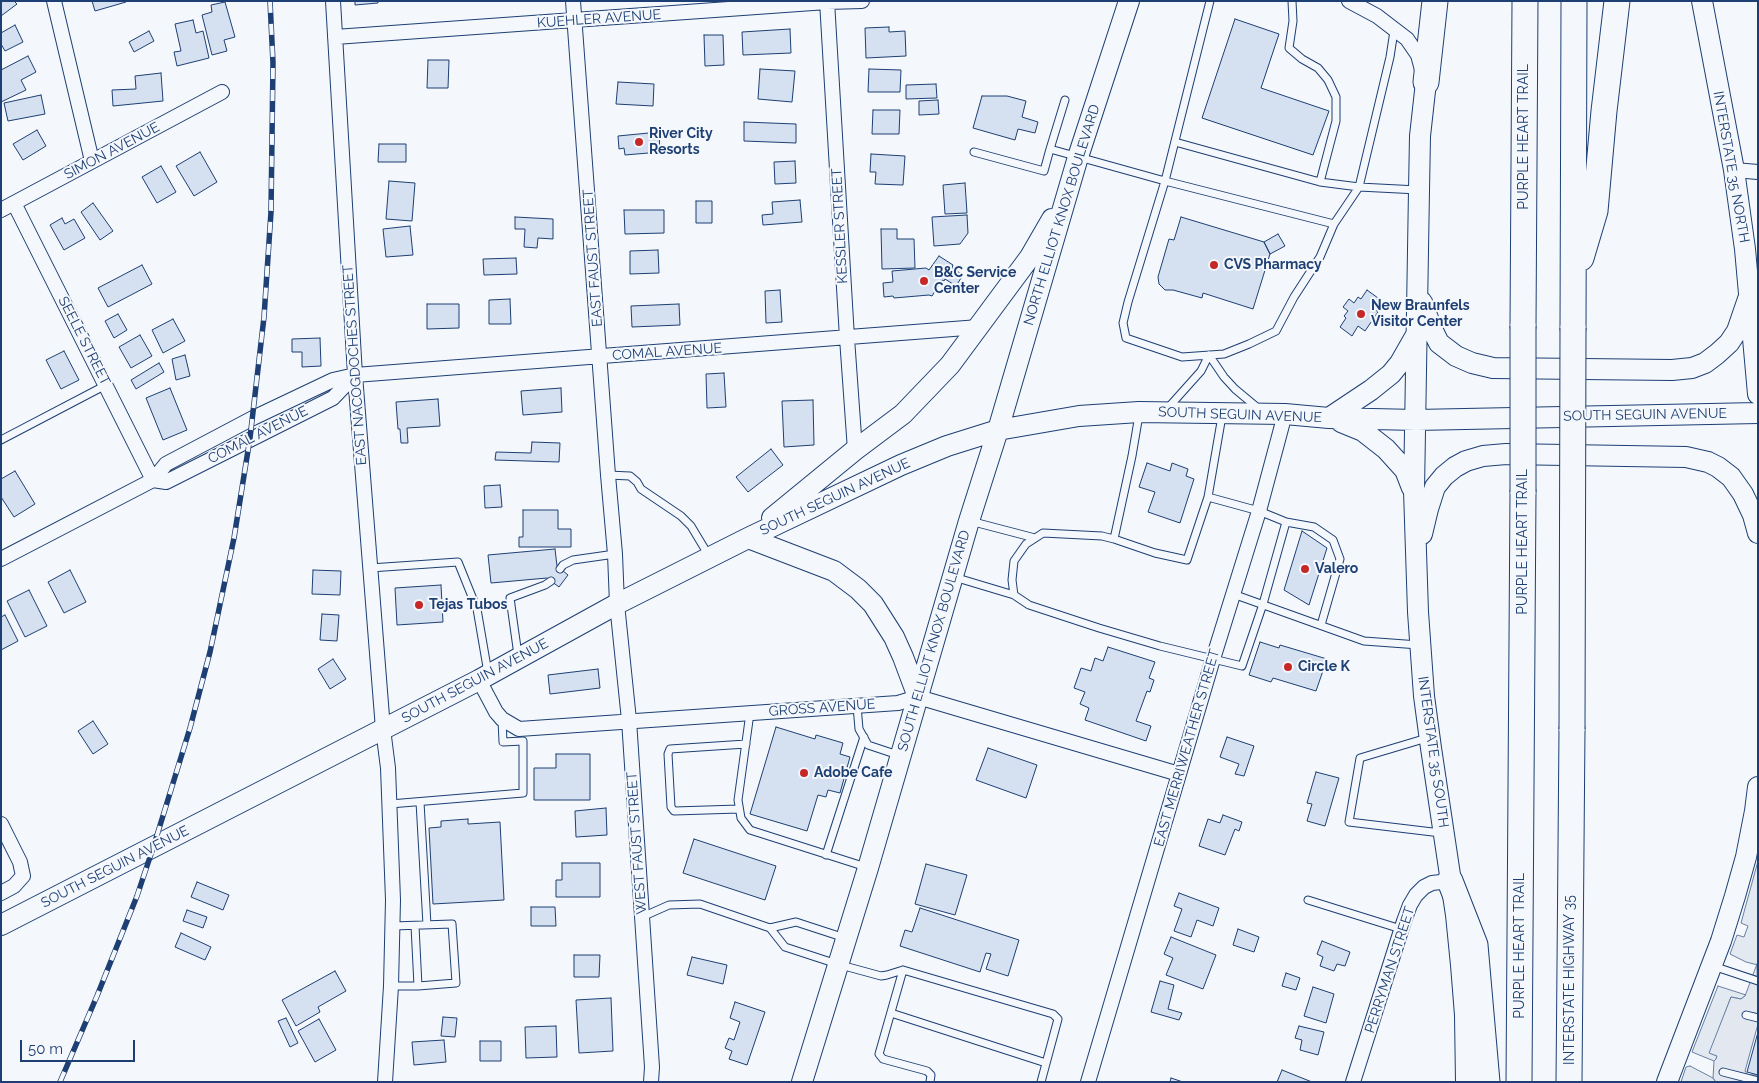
<!DOCTYPE html>
<style>
body{margin:0}
#map{position:relative;width:1759px;height:1083px;overflow:hidden;background:#f4f7fb;font-family:Raleway,sans-serif}
canvas{display:block}
.frame{position:absolute;inset:0;border:2px solid #1d3f73;pointer-events:none}
.scale{position:absolute;left:20px;top:1040px;width:115px;height:22px;box-sizing:border-box;border:2px solid #1d3f73;border-top:0;padding-left:6px;font-size:15px;line-height:18px;white-space:nowrap;color:#1d3f73;-webkit-text-stroke:4px #f4f7fb;paint-order:stroke}
</style>
<div id="map">
<canvas width="1759" height="1083"></canvas>
<div class="frame"></div>
<div class="scale">50 m</div>
</div>
<script>
const context = document.querySelector('canvas').getContext('2d');
context.lineJoin = 'round';
function fillPath(path, color) { context.fillStyle = color; context.fill(path, 'evenodd'); }
const toPath = rows => new Path2D(rows.map(r => 'M' + r).join(''));
function strokePath(path, color, width, dash) { context.strokeStyle = color; context.lineWidth = width; context.lineCap = dash ? 'butt' : 'round'; context.setLineDash(dash || []); context.stroke(path); }
function drawText(font, color, halo, rows, align = 'center') {
  context.font = font + ' Raleway,sans-serif'; context.lineWidth = 4; context.setLineDash([]); context.textBaseline = 'middle'; context.strokeStyle = halo; context.fillStyle = color; for (const [text, x, y, turn = 0] of rows) {
    context.save(); context.translate(x, y); context.rotate((+turn || 0) * Math.PI / 180); context.textAlign = isNaN(turn) ? turn : align; if (halo) context.strokeText(text, 0, 0); context.fillText(text, 0, 0); context.restore();
  }
}
const green = toPath([
 [1758,861,1758,965,1746,962,1730,954,1737,935,1744,937,1748,926,1741,923,1758,861],
 [1718,986,1746,995,1741,999,1731,997,1710,1053,1717,1056,1716,1059,1714,1061,1692,1052,1718,986],
 [1690,1066,1713,1078,1716,1082,1681,1082,1686,1067,1690,1066]
]);
fillPath(green, '#e3e9f0');
strokePath(green, '#687fa3', 1);
const parking = toPath([
 [1757,964,1758,1024,1745,1071,1748,1075,1758,1075,1758,1082,1716,1082,1713,1078,1714,1061,1716,1059,1717,1056,1709,1053,1731,997,1741,999,1745,996,1757,964]
]);
fillPath(parking, '#e3e8f0');
strokePath(parking, '#687fa3', 1);
const building = toPath([
 [1,1,14,1,17,4,1,16,1,1],
 [92,1,126,1,126,2,95,11,92,1],
 [355,1,378,1,378,3,355,5,355,1],
 [225,2,235,37,224,40,227,51,212,55,202,15,212,12,211,5,225,2],
 [1235,19,1279,34,1261,88,1329,111,1313,155,1202,118,1235,19],
 [193,20,196,33,203,31,209,58,177,66,174,52,181,51,175,24,193,20],
 [15,25,23,42,5,51,1,44,1,33,15,25],
 [889,27,889,32,905,31,906,56,866,58,865,28,889,27],
 [790,29,791,53,743,55,742,32,790,29],
 [149,31,154,41,134,52,129,42,149,31],
 [704,35,723,35,724,65,705,66,704,35],
 [28,56,36,72,21,80,26,90,1,102,1,70,28,56],
 [428,60,449,60,448,88,427,88,428,60],
 [760,69,795,71,792,102,758,99,760,69],
 [869,69,901,70,900,92,868,92,869,69],
 [161,73,163,101,113,106,112,90,136,89,135,76,161,73],
 [618,82,654,84,653,106,616,104,618,82],
 [936,84,937,98,906,99,906,85,936,84],
 [41,95,45,114,8,121,4,103,41,95],
 [982,96,1007,96,1026,101,1022,117,1038,122,1035,133,1018,129,1015,140,973,128,982,96],
 [938,100,939,114,919,115,919,101,938,100],
 [873,110,900,110,899,134,872,134,873,110],
 [744,122,796,124,796,143,744,141,744,122],
 [37,130,46,146,23,160,13,144,37,130],
 [659,132,660,152,625,155,624,148,619,149,618,136,659,132],
 [379,144,406,144,406,162,378,162,379,144],
 [200,152,217,182,194,196,176,166,200,152],
 [871,154,905,156,903,185,875,184,876,172,870,172,871,154],
 [795,161,796,183,775,184,774,162,795,161],
 [161,166,176,192,157,203,142,177,161,166],
 [389,181,415,183,412,221,386,219,389,181],
 [965,183,967,213,945,214,943,185,965,183],
 [800,200,802,222,763,225,762,215,773,214,772,202,800,200],
 [696,201,712,201,712,223,696,223,696,201],
 [93,203,113,231,100,240,81,212,93,203],
 [624,210,664,210,664,233,625,234,624,210],
 [967,215,968,233,960,244,934,246,932,217,967,215],
 [515,217,553,219,553,239,538,238,537,248,524,247,525,229,515,229,515,217],
 [1181,217,1264,242,1270,254,1253,309,1203,293,1202,298,1173,290,1165,290,1159,284,1158,277,1169,239,1174,240,1181,217],
 [62,218,65,224,74,219,85,238,64,250,50,225,62,218],
 [410,226,413,255,386,257,383,229,410,226],
 [881,229,897,229,897,239,914,239,915,268,882,269,881,229],
 [1278,234,1285,246,1270,254,1264,242,1278,234],
 [658,250,659,273,630,274,630,251,658,250],
 [939,256,953,265,952,268,963,275,956,286,945,279,944,281,942,280,932,296,929,295,894,298,893,296,884,297,883,283,893,282,892,271,926,268,929,270,939,256],
 [516,258,517,274,484,275,483,259,516,258],
 [142,265,152,284,108,307,98,288,142,265],
 [780,290,782,322,766,323,765,291,780,290],
 [1367,290,1378,298,1372,307,1378,312,1365,331,1358,326,1352,336,1340,327,1346,318,1344,316,1348,311,1343,307,1349,299,1354,303,1358,297,1361,299,1367,290],
 [510,299,511,324,489,324,489,300,510,299],
 [427,304,459,304,459,328,427,329,427,304],
 [679,304,680,325,632,327,631,306,679,304],
 [118,314,127,330,114,338,105,321,118,314],
 [173,319,185,341,163,353,152,330,173,319],
 [140,335,152,356,131,368,119,347,140,335],
 [320,338,321,366,302,367,302,352,292,352,292,339,320,338],
 [64,351,79,380,61,389,46,360,64,351],
 [185,355,190,376,176,380,172,359,185,355],
 [159,363,164,372,136,389,131,380,159,363],
 [724,373,726,407,707,408,706,374,724,373],
 [170,388,187,430,163,440,146,398,170,388],
 [561,388,562,412,523,415,521,391,561,388],
 [438,399,440,426,407,428,408,443,401,443,400,429,398,429,396,402,438,399],
 [813,400,814,445,784,447,782,401,813,400],
 [532,442,560,443,559,462,495,460,496,452,531,453,532,442],
 [771,449,783,465,748,492,736,477,771,449],
 [1147,463,1170,471,1172,463,1188,469,1186,476,1194,479,1180,523,1148,512,1155,492,1139,487,1147,463],
 [15,471,35,504,14,517,1,497,1,479,15,471],
 [500,485,502,507,485,508,484,486,500,485],
 [523,510,558,510,558,529,571,529,571,547,519,547,519,537,523,537,523,510],
 [1302,531,1327,548,1309,605,1284,590,1302,531],
 [555,549,557,566,568,575,559,587,547,578,491,583,488,555,555,549],
 [70,570,86,602,64,613,48,582,70,570],
 [313,570,341,571,340,595,312,594,313,570],
 [441,585,443,622,397,625,395,588,441,585],
 [29,590,47,626,25,637,7,601,29,590],
 [322,614,339,615,337,641,320,640,322,614],
 [5,615,18,641,1,650,1,617,5,615],
 [1260,642,1279,648,1280,645,1327,659,1316,691,1273,678,1271,682,1249,675,1260,642],
 [1108,647,1155,662,1149,678,1154,680,1150,692,1147,691,1136,721,1151,726,1146,741,1085,720,1089,708,1080,704,1085,692,1074,688,1081,668,1091,671,1095,658,1103,661,1108,647],
 [333,659,346,679,330,689,318,669,333,659],
 [598,669,600,688,550,694,548,675,598,669],
 [93,721,108,744,93,754,78,731,93,721],
 [776,727,815,739,816,735,843,743,840,754,850,757,840,793,828,790,826,797,818,795,807,831,750,814,776,727],
 [1227,737,1254,746,1244,776,1235,774,1239,764,1220,757,1227,737],
 [988,748,1037,765,1026,798,976,780,988,748],
 [556,754,590,754,590,800,534,800,534,768,556,768,556,754],
 [1316,772,1339,778,1325,826,1307,821,1312,804,1307,803,1316,772],
 [606,808,607,835,576,837,575,811,606,808],
 [1223,815,1242,822,1239,831,1235,829,1225,855,1199,846,1208,819,1220,823,1223,815],
 [468,819,468,824,500,822,504,900,433,904,429,828,441,827,441,821,468,819],
 [694,839,776,866,765,900,683,873,694,839],
 [562,863,600,863,600,897,556,897,556,880,562,880,562,863],
 [926,864,967,875,955,915,915,904,926,864],
 [197,882,229,895,223,910,191,897,197,882],
 [1179,893,1219,908,1213,926,1197,920,1191,937,1174,931,1182,909,1174,906,1179,893],
 [531,907,555,907,556,926,531,926,531,907],
 [920,908,1019,940,1008,976,986,969,991,954,986,953,980,972,900,946,905,930,912,932,920,908],
 [187,910,207,917,203,928,183,921,187,910],
 [1238,929,1259,937,1254,952,1233,945,1238,929],
 [181,933,211,947,205,960,175,947,181,933],
 [1171,937,1216,955,1203,989,1166,975,1173,958,1164,954,1171,937],
 [1322,941,1350,952,1345,966,1337,964,1334,971,1320,966,1323,957,1317,954,1322,941],
 [574,955,600,955,599,977,574,977,574,955],
 [692,957,727,965,723,984,687,975,692,957],
 [335,971,346,991,318,1007,320,1012,296,1026,282,1000,335,971],
 [1286,973,1300,978,1296,990,1282,986,1286,973],
 [1160,981,1174,985,1168,1009,1182,1013,1179,1020,1151,1012,1160,981],
 [1313,987,1334,994,1326,1023,1304,1016,1313,987],
 [611,998,613,1051,579,1053,576,1000,611,998],
 [735,1002,765,1012,747,1065,729,1059,732,1051,725,1048,729,1038,734,1040,740,1022,730,1018,735,1002],
 [443,1017,457,1018,455,1037,441,1036,443,1017],
 [286,1018,298,1043,290,1047,278,1021,286,1018],
 [319,1019,336,1050,315,1062,298,1031,319,1019],
 [556,1026,557,1057,526,1058,525,1027,556,1026],
 [1299,1026,1324,1032,1318,1055,1300,1050,1302,1040,1295,1038,1299,1026],
 [1758,1032,1758,1075,1747,1072,1758,1032],
 [444,1040,446,1062,414,1065,412,1042,444,1040],
 [480,1041,501,1041,501,1061,480,1061,480,1041],
 [1282,1070,1312,1082,1277,1082,1282,1070],
 [1171,1078,1183,1082,1170,1082,1171,1078]
]);
fillPath(building, '#d5e0f0');
strokePath(building, '#1d3f73', 1);
const service = toPath([
 [1210,1,1165,181,1334,224],
 [1292,1,1293,21,1289,48,1302,59,1318,68,1328,80,1336,97,1336,121,1320,182],
 [1175,142,1320,182,1359,187,1418,190],
 [1050,149,1065,100],
 [974,152,1044,171,1050,149,1165,181,1128,302,1123,323,1126,338,1182,357,1224,354,1249,344,1276,331,1294,297,1320,257,1334,224,1359,187,1390,57,1394,31],
 [1209,355,1224,377,1235,389,1259,409],
 [1167,409,1201,371,1209,355],
 [1139,415,1132,456,1114,539,1102,536,1043,533,1026,544,1014,561,1012,580,1014,595,1029,605,1099,628,1160,646,1242,666,1263,604,1286,522,1259,511,1208,497],
 [1,440,106,385],
 [608,475,630,476,637,482,641,489,681,516,691,526,709,556],
 [970,521,1035,538],
 [1286,522,1314,527,1333,540,1340,559,1321,625],
 [1114,539,1155,553,1187,560,1208,497,1222,416],
 [370,568,458,562,477,609,488,673],
 [560,569,563,565,573,560,615,554],
 [954,577,1014,595],
 [1233,594,1364,641,1419,645],
 [518,655,510,598,545,585,551,581],
 [857,706,859,729,868,745,898,755],
 [750,713,738,800,741,818,750,830,866,867],
 [1427,738,1360,758,1349,822,1441,833],
 [420,802,427,925],
 [390,804,523,793,523,741,503,742,502,720],
 [739,809,674,811,671,807,668,754,670,749,746,744],
 [826,855,864,737],
 [1308,900,1401,929],
 [642,917,669,905,700,904,770,928,796,922,845,938],
 [415,926,418,986],
 [770,928,785,947,837,964,881,976,887,975,903,970,1053,1014,1058,1019,1041,1082],
 [1713,966,1758,981],
 [903,970,879,1054,883,1059,927,1071,931,1075,930,1082],
 [391,986,418,986,456,983,452,924,393,926],
 [891,1013,1046,1063],
 [1746,1015,1758,1018],
 [1723,1072,1758,1081]
]);
const minor = toPath([
 [54,1,92,161],
 [333,1,355,375,383,729,388,768,393,900,391,986,385,1082],
 [573,1,608,475,615,554,617,604,629,720,652,1067,651,1082],
 [827,1,847,338,855,450],
 [1349,1,1377,16,1407,39,1418,55,1422,70],
 [335,37,827,2,862,1],
 [1734,170,1758,172],
 [14,203,153,480],
 [1,210,222,92],
 [153,480,166,482,333,398,355,375],
 [1,559,153,480,166,464,253,418,333,380,355,375,979,327],
 [479,680,496,712,502,719,519,729,898,703,918,697,1179,774],
 [1,824,20,862,23,876,14,886,1,893],
 [1088,1082,1213,659,1259,511,1285,414],
 [1353,1082,1404,921,1410,905,1416,895,1424,887,1432,883,1450,881]
]);
const secondary = toPath([
 [1702,1,1734,170,1745,249,1758,394],
 [1426,82,1420,136,1419,190,1414,491,1418,612,1424,696,1431,748,1456,915,1461,965,1465,1015,1466,1082],
 [1422,302,1432,329,1439,343,1456,356,1472,363,1493,368,1672,370,1692,368,1705,363,1717,354,1729,343,1737,331,1748,299],
 [1329,418,1371,390,1391,374,1400,363,1416,335],
 [1341,422,1363,431,1386,449,1405,470,1412,488],
 [772,518,855,450,903,414,950,365,1030,257,1052,219],
 [1422,534,1428,509,1435,487,1444,476,1455,467,1466,461,1483,456,1506,454,1686,457,1708,462,1718,467,1731,477,1743,494,1753,515,1758,533],
 [748,538,834,571,858,589,873,604,894,637,903,657,918,697],
 [1,925,479,680,617,604,748,538,901,465,947,446,998,430,1079,416,1139,412,1285,414,1329,418,1416,420,1758,413],
 [802,1082,868,868,969,521,998,430,1078,157,1129,1],
 [1667,1082,1721,941,1735,896,1746,857,1755,811,1758,787]
]);
const motorway = toPath([
 [1426,82,1435,1],
 [1581,258,1595,211,1604,111,1617,1],
 [1523,326,1525,1],
 [1573,328,1574,1],
 [1450,881,1475,945,1487,1082],
 [1519,1082,1523,492],
 [1569,1082,1572,729]
]);
strokePath(service, '#1d3f73', 9);
strokePath(minor, '#1d3f73', 16);
strokePath(secondary, '#1d3f73', 22);
strokePath(motorway, '#1d3f73', 27);
strokePath(service, '#f4f7fb', 7);
strokePath(minor, '#f4f7fb', 14);
strokePath(secondary, '#f4f7fb', 20);
strokePath(motorway, '#f4f7fb', 25);
const rail = toPath([
 [60,1082,97,996,137,896,154,845,190,728,210,652,234,538,250,438,264,317,271,212,273,63,270,1]
]);
strokePath(rail, '#1d3f73', 5.5);
strokePath(rail, '#f4f7fb', 4, [11]);
const motorwayBridge = toPath([
 [1523,326,1523,492],
 [1572,729,1573,328]
]);
strokePath(motorwayBridge, '#1d3f73', 27, []);
strokePath(motorwayBridge, '#f4f7fb', 25);
for (const [x, y, r, color] of [
 [639,142,5,"#c62828"],
 [1214,265,5,"#c62828"],
 [924,281,5,"#c62828"],
 [1361,314,5,"#c62828"],
 [1305,569,5,"#c62828"],
 [419,605,5,"#c62828"],
 [1288,667,5,"#c62828"],
 [804,773,5,"#c62828"]
]) { const dot = new Path2D(); dot.arc(x, y, r, 0, 2 * Math.PI); context.fillStyle = color; context.fill(dot); strokePath(dot, '#f4f7fb', 2); }
drawText('14px', '#1d3f73', '#f4f7fb', [
 ["KUEHLER AVENUE",599,19,-4],
 ["PURPLE HEART TRAIL",1524,137,-90],
 ["SIMON AVENUE",112,151,-28],
 ["INTERSTATE 35 NORTH",1731,167,80],
 ["NORTH ELLIOT KNOX BOULEVARD",1062,215,-73],
 ["KESSLER STREET",840,226,-93],
 ["EAST FAUST STREET",593,258,-94],
 ["SEELE STREET",84,341,63],
 ["COMAL AVENUE",667,352,-4],
 ["EAST NACOGDOCHES STREET",355,365,-94],
 ["SOUTH SEGUIN AVENUE",1240,415,2],
 ["SOUTH SEGUIN AVENUE",1645,415,-1],
 ["COMAL AVENUE",258,435,-27],
 ["SOUTH SEGUIN AVENUE",835,497,-25],
 ["PURPLE HEART TRAIL",1523,542,-90],
 ["SOUTH ELLIOT KNOX BOULEVARD",934,641,-74],
 ["SOUTH SEGUIN AVENUE",475,681,-28],
 ["GROSS AVENUE",822,708,-4],
 ["EAST MERRIWEATHER STREET",1187,748,-74],
 ["INTERSTATE 35 SOUTH",1433,752,82],
 ["WEST FAUST STREET",637,843,-94],
 ["SOUTH SEGUIN AVENUE",115,867,-27],
 ["PURPLE HEART TRAIL",1520,946,-90],
 ["PERRYMAN STREET",1390,970,-72],
 ["INTERSTATE HIGHWAY 35",1570,980,-90]
]);
drawText('bold 14px', '#1d3f73', '#f4f7fb', [
 ["River City",649,134],
 ["Resorts",649,150],
 ["CVS Pharmacy",1224,265],
 ["B&C Service",934,273],
 ["Center",934,289],
 ["New Braunfels",1371,306],
 ["Visitor Center",1371,322],
 ["Valero",1315,569],
 ["Tejas Tubos",429,605],
 ["Circle K",1298,667],
 ["Adobe Cafe",814,773]
], 'left');
</script>
